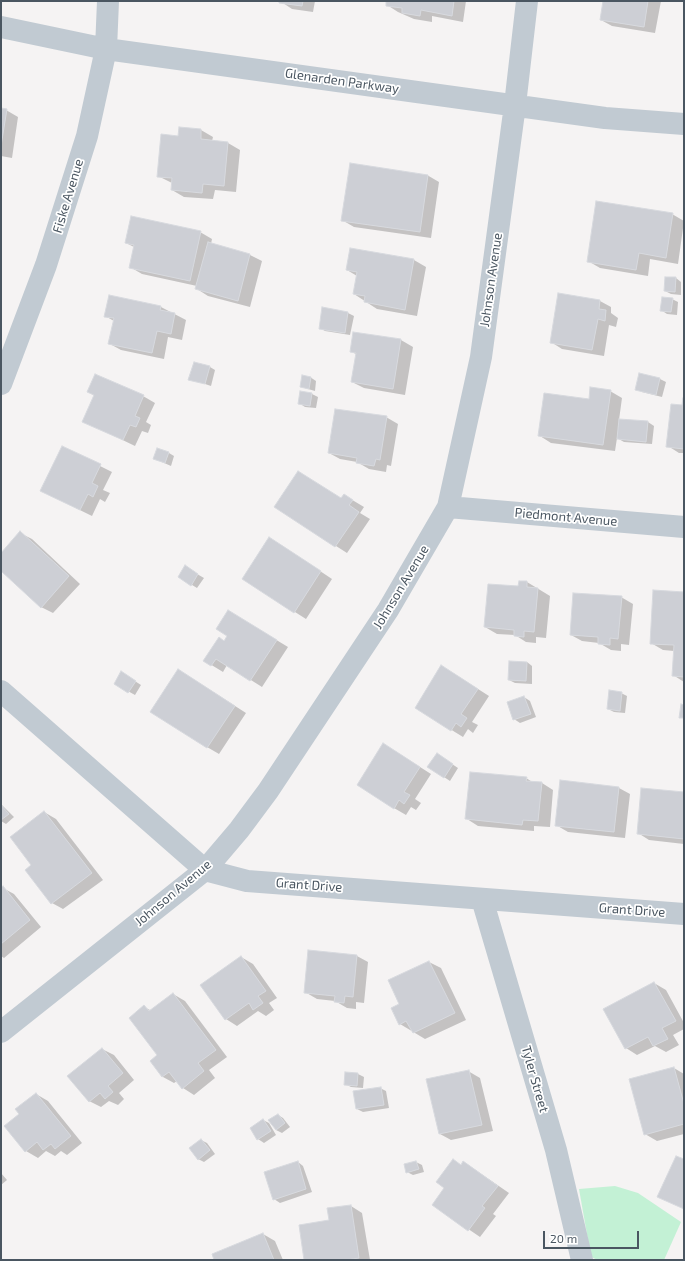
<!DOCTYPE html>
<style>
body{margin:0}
#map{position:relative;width:685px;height:1261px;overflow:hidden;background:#f5f3f3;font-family:"Exo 2",sans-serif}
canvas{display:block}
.frame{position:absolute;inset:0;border:2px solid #4a5661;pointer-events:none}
.scale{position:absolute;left:543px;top:1231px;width:96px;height:18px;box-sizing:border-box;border:2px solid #4a5661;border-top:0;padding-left:5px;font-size:12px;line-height:14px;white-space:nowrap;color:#4a5661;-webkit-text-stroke:3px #fff;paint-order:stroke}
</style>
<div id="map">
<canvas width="685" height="1261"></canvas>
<div class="frame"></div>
<div class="scale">20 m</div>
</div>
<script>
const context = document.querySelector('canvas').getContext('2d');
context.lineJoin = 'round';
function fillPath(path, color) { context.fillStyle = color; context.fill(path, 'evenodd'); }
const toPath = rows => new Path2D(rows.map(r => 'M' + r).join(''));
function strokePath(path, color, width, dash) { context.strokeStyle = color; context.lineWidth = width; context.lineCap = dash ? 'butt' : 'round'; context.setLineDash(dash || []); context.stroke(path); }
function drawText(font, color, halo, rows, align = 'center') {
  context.font = font + ' "Exo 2",sans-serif'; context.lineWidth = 3.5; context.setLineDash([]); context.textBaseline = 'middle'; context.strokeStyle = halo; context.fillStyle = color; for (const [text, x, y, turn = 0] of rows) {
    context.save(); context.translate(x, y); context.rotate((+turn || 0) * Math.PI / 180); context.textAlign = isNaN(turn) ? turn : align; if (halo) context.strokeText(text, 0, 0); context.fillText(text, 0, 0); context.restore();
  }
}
fillPath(toPath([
 [615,1186,638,1193,681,1222,664,1260,598,1260,591,1257,579,1189]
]), '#c3f1d5');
fillPath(toPath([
 [280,1,315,1,313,12,292,9],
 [387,1,466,1,463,22,432,16,432,22,414,19,398,12,387,5],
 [604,1,661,1,655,33,612,26,601,20],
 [1,109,6,110,18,117,12,158,1,156],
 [180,128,201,130,213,137,212,141,228,143,240,150,236,192,215,190,213,199,184,197,172,190,172,183,158,176,179,137],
 [427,175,439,182,431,238,354,227,342,220],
 [672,214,684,221,678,264,650,259,648,276,600,268,588,261],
 [200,232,212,239,211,244,250,255,262,261,250,307,208,296,197,289,197,286,142,274,130,267,134,247,126,243],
 [351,249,414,260,426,267,417,316,377,309,354,294,357,276,347,270],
 [676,278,681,282,681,295,671,294,665,291],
 [109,296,161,307,186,320,182,340,168,337,164,359,121,350,110,344,114,321,105,316],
 [672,299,678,302,677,315,667,314,661,310],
 [600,301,611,307,611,313,618,318,616,327,609,325,604,356,562,349,551,342],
 [323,309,348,313,354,316,350,335,325,331,320,328],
 [683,310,684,310,684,322,683,322],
 [354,333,401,340,413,347,405,395,364,388,352,382,357,355,351,351],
 [210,367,215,370,211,386,190,379],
 [310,377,316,381,315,391,301,387],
 [660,379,666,382,662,397,642,392,637,389],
 [610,391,622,398,619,420,648,422,654,426,652,444,624,442,617,438,615,451,551,443,540,436,590,400],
 [88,392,143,396,155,403,146,422,151,425,148,433,142,431,135,446,83,421,95,396],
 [312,394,318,397,316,408,305,407,299,403],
 [684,400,684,453,679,453,668,446],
 [386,417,398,424,391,466,387,465,386,472,369,469,357,462,340,459,329,453],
 [62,447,112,472,103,490,110,493,105,502,100,499,92,516,41,491],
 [169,453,174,456,171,466,155,459],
 [344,495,364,507,360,513,370,519,347,553,275,507,341,499],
 [20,533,32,539,80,584,53,613,41,607,1,570,1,554],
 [281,545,332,579,306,619,243,579],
 [185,567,204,578,197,588,179,577],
 [520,582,527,582,550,596,546,638,536,637,536,643,526,642,515,635,497,634,485,627,519,587],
 [684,593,684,682,673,675,674,651,663,650,651,643],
 [621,597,633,604,629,645,621,644,621,651,611,650,599,643,582,641,571,635],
 [240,618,288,647,262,687,227,665,223,672,205,661,225,642],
 [527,662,532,666,532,684,515,683,509,680],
 [453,673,489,696,472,722,478,725,473,733,468,729,463,737,416,708],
 [127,676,141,685,135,695,115,684],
 [190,677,246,713,219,754,207,747],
 [621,693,627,696,625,713,614,712,608,709],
 [524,697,530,701,536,717,520,723,514,719],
 [395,751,431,774,415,799,421,803,416,810,411,807,406,815,394,808],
 [443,758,458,768,450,781,444,777],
 [526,778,534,783,542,783,553,790,550,827,534,826,534,831,478,826,467,819],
 [619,788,630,794,625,838,568,832,556,825],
 [684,793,684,844,649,840,638,833],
 [1,804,14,817,6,824,1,821],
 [44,812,56,819,103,880,63,909,52,903,33,865],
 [3,888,14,894,41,927,4,958,1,956,1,889],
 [357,956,368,962,364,1003,356,1002,356,1009,347,1008,335,1001,317,999,305,992],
 [241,957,253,964,277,998,269,1003,274,1010,266,1016,258,1011,237,1026,226,1019],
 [429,962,441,968,466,1020,425,1039,400,1024,401,1004],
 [654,983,666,990,684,1023,684,1029,673,1035,679,1045,666,1052,655,1046,637,1055,626,1048],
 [173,994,185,1001,227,1057,209,1070,215,1078,194,1095,183,1088,177,1081,174,1083,163,1077,159,1055,144,1007,152,1011],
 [102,1049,114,1055,134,1080,119,1093,124,1099,118,1105,109,1101,101,1107,89,1101],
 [674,1068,684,1074,684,1134,657,1141,645,1134],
 [468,1071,480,1078,493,1131,451,1140,440,1134],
 [346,1073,358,1074,364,1077,363,1088,351,1087,345,1084],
 [380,1088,386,1091,389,1108,363,1112,357,1109],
 [36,1094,48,1101,82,1143,67,1155,61,1151,55,1156,46,1151,38,1158,26,1151,20,1114],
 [278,1115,283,1118,290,1127,282,1133,276,1130],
 [263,1120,269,1123,276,1135,264,1143,258,1139],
 [201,1140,207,1143,215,1154,204,1162,198,1159],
 [298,1162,303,1166,312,1192,280,1203,274,1199],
 [416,1162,422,1165,424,1172,413,1175,407,1172],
 [464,1162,509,1193,493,1214,496,1216,480,1237,433,1205],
 [1,1173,7,1180,1,1185],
 [351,1206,362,1213,370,1260,305,1260,330,1220],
 [263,1234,275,1241,283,1260,215,1260]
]), '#0003');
const building = toPath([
 [279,1,303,1,302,6,279,3,279,1],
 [386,1,454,1,452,16,421,10,420,16,402,13,402,8,386,6,386,1],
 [603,1,648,1,644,27,600,20,603,1],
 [1,108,7,109,1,146,1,108],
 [179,127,201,129,201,139,228,142,224,186,203,184,202,193,171,190,172,178,157,177,161,134,178,136,179,127],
 [350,163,428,175,420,232,341,221,350,163],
 [596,201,673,213,666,258,639,253,636,270,587,262,596,201],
 [131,216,201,231,190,281,129,268,134,245,125,243,131,216],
 [208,242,250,254,238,301,195,289,208,242],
 [350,248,414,259,405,310,364,302,365,296,353,294,357,272,346,270,350,248],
 [665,277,676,277,675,292,664,291,665,277],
 [558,293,600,300,599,309,606,310,605,321,598,319,592,350,550,343,558,293],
 [109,295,161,306,160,310,175,313,171,334,157,331,152,353,108,344,114,318,104,317,109,295],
 [662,297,673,298,671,312,660,311,662,297],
 [322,307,348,312,345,333,319,329,322,307],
 [353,332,401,339,393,389,351,382,356,353,350,352,353,332],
 [194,362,210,366,205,384,188,380,194,362],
 [639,373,660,378,656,395,635,390,639,373],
 [95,374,144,395,135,416,140,418,136,427,130,425,123,440,82,422,94,395,87,392,95,374],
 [302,375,311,377,309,389,300,387,302,375],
 [590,387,611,390,603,445,538,436,544,393,589,399,590,387],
 [300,391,312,393,310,406,298,404,300,391],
 [683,398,684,449,666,447,671,404,682,405,683,398],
 [335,409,387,416,380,460,376,459,374,466,356,463,357,458,328,453,335,409],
 [619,419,648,421,646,442,617,439,619,419],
 [62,446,101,464,92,483,98,486,93,497,88,494,80,510,40,491,62,446],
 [157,448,169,452,165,463,153,459,157,448],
 [298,471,341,498,344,494,353,500,349,505,359,512,335,547,274,507,298,471],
 [20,531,69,576,41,608,1,571,1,553,20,531],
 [269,537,321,571,294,613,242,579,269,537],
 [185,565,198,574,191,586,178,577,185,565],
 [519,581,527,581,527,587,538,588,534,632,524,631,524,637,514,636,514,630,484,627,488,584,518,586,519,581],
 [653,590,684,592,684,677,672,676,674,645,650,644,653,590],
 [573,593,622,596,618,639,610,638,610,645,598,644,598,637,570,635,573,593],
 [228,610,277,640,250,681,216,659,211,666,203,661,219,637,224,641,227,636,216,629,228,610],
 [509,661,527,662,526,681,508,680,509,661],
 [441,665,478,689,461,714,467,718,461,727,456,723,451,731,415,708,441,665],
 [178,669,235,706,207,748,150,712,178,669],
 [121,671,136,681,128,693,114,684,121,671],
 [609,690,622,692,620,711,607,709,609,690],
 [524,696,531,714,513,720,507,702,524,696],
 [681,704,684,705,684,718,679,718,681,704],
 [383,743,420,767,404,792,410,795,404,804,399,800,394,809,357,785,383,743],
 [437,753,453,764,444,778,427,767,437,753],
 [470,772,527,777,526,781,542,782,538,821,523,820,522,825,465,819,470,772],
 [560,780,619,787,614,832,555,826,560,780],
 [641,788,684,792,684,839,637,834,641,788],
 [1,805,9,814,1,820,1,805],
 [44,811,92,873,51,904,25,870,31,865,10,837,44,811],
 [3,886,30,920,1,944,1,888,3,886],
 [308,950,357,955,353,997,345,996,344,1003,334,1002,335,996,304,993,308,950],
 [241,956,266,991,258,996,263,1003,253,1010,249,1003,225,1020,200,985,241,956],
 [429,961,455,1013,413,1033,406,1021,399,1025,391,1008,399,1004,388,980,429,961],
 [654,982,676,1021,662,1028,668,1039,653,1046,648,1037,625,1049,603,1009,654,982],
 [173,993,216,1050,198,1063,204,1071,182,1089,169,1072,162,1077,150,1061,157,1055,129,1018,144,1005,149,1011,173,993],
 [102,1048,123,1073,108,1086,113,1092,105,1099,100,1093,89,1102,67,1076,102,1048],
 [674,1067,684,1104,684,1124,644,1135,629,1079,674,1067],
 [469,1070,482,1125,439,1134,426,1079,469,1070],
 [345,1072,358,1073,357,1086,344,1085,345,1072],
 [381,1087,384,1105,356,1109,353,1091,381,1087],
 [36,1093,71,1136,55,1149,51,1144,43,1150,37,1142,25,1152,4,1126,19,1114,15,1109,36,1093],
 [278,1114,285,1123,276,1130,268,1120,278,1114],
 [263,1119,271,1131,257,1140,250,1128,263,1119],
 [201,1139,210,1150,198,1160,189,1148,201,1139],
 [676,1156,684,1159,684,1209,657,1197,676,1156],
 [453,1159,461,1165,463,1161,498,1186,482,1206,485,1208,468,1231,432,1205,444,1188,436,1182,453,1159],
 [298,1161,306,1189,273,1200,264,1172,298,1161],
 [416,1161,419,1169,406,1173,404,1164,416,1161],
 [351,1205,359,1258,346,1260,304,1260,299,1225,329,1220,327,1208,351,1205],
 [263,1233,274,1260,214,1260,212,1254,263,1233]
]);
fillPath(building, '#cdcfd5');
strokePath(building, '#d7d9de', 1);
strokePath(toPath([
 [1,27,106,49,605,118,684,124],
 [1,384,46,265,87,136,106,49,108,1],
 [448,507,684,527],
 [1,691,205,870,247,881,684,914],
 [482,899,556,1150,582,1260],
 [1,1032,205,870,239,830,268,791,388,610,448,507,481,357,515,105,527,1]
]), '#c1cad2', 22);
drawText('13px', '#4a5661', '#fff', [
 ["Glenarden Parkway",342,81,8],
 ["Fiske Avenue",68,196,-73],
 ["Johnson Avenue",491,280,-82],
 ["Piedmont Avenue",566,517,5],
 ["Johnson Avenue",401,587,-59],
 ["Grant Drive",309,885,4],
 ["Johnson Avenue",173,893,-40],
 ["Grant Drive",632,910,4],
 ["Tyler Street",535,1079,74]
]);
</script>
